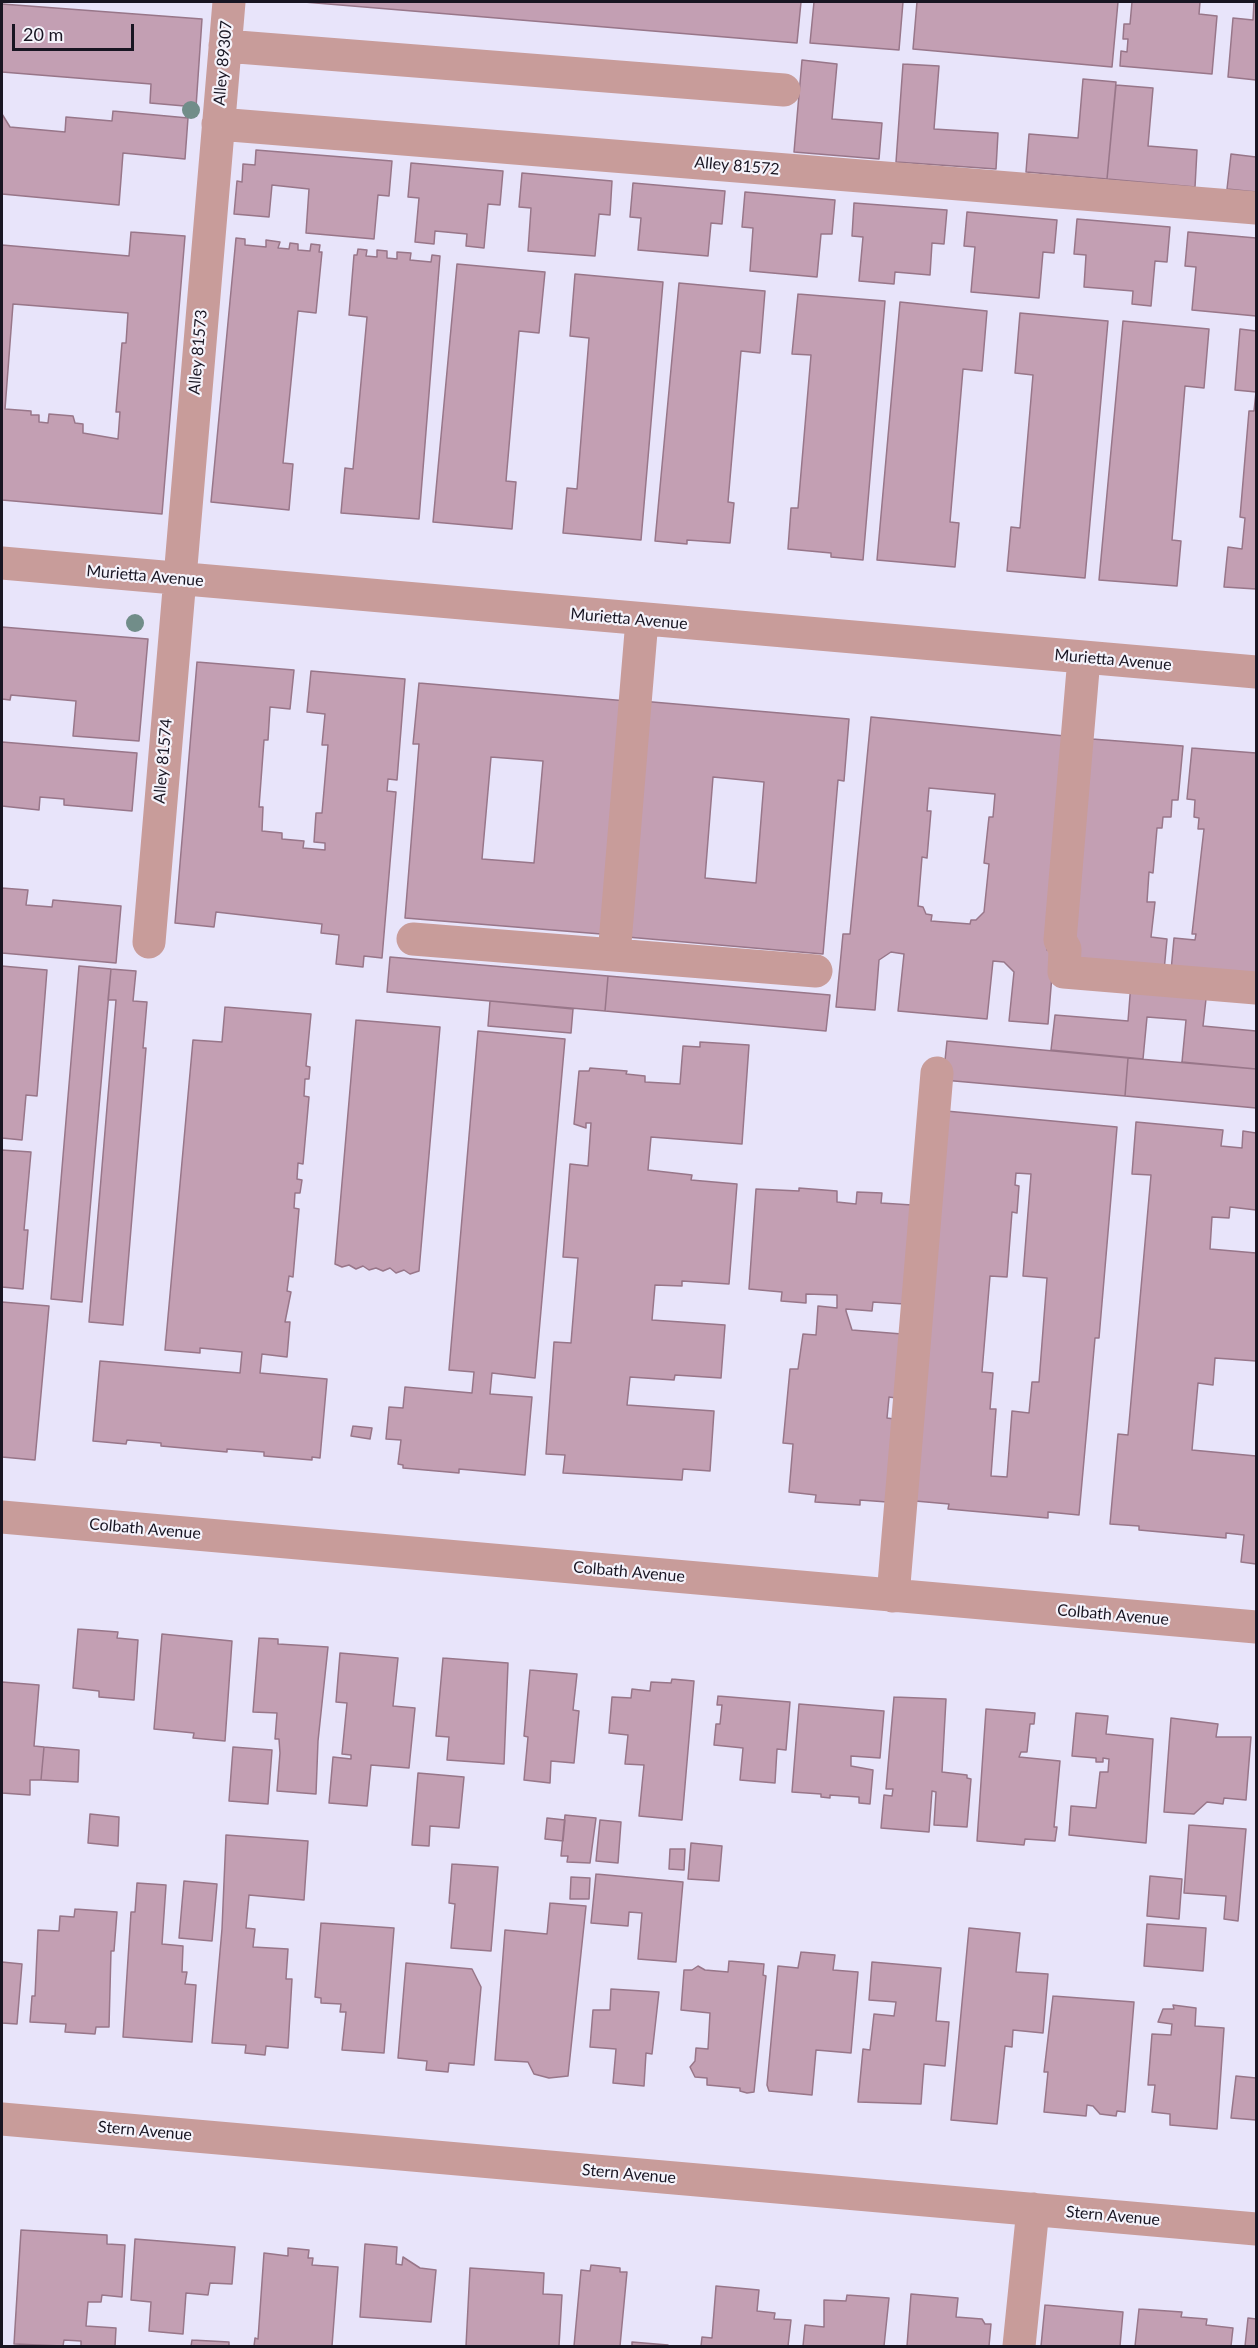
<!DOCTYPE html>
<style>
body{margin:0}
#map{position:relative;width:1258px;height:2348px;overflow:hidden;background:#e8e4fa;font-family:Lato,sans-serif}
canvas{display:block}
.frame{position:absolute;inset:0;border:3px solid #181522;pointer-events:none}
.scale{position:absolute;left:12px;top:24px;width:122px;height:27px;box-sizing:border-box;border:3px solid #181522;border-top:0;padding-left:8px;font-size:18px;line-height:21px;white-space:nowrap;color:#181522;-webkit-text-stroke:4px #f5f3fb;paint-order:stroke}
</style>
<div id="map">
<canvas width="1258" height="2348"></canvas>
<div class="frame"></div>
<div class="scale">20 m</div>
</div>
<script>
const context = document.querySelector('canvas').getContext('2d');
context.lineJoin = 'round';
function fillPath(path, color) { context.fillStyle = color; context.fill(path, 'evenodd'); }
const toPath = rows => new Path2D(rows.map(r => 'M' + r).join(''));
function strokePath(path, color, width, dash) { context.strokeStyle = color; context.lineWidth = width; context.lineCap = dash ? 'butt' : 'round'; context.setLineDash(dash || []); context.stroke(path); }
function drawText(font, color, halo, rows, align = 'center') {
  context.font = font + ' Lato,sans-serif'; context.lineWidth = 4.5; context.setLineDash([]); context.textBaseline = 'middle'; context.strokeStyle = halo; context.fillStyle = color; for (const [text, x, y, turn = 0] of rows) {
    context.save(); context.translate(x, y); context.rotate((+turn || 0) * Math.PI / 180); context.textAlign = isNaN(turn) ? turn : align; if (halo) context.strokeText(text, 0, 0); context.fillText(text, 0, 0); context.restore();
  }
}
const building = toPath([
 [304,2,801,2,797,43,304,2],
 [814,2,903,2,899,50,810,43,814,2],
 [917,2,1118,2,1112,67,913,49,917,2],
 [1132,2,1200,2,1199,14,1217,16,1212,74,1120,66,1121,51,1127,52,1128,39,1123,39,1124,24,1130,24,1132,2],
 [1254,2,1256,2,1256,80,1228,77,1233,18,1253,20,1254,2],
 [2,4,202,19,196,107,150,103,151,84,2,72,2,4],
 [802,60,837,64,832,119,882,123,879,159,794,152,802,60],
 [903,64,939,66,934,129,998,133,996,169,896,162,903,64],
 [1083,79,1116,82,1107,179,1026,172,1029,134,1078,138,1083,79],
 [1116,85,1153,88,1148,146,1197,150,1195,187,1107,179,1116,85],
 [113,111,188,118,185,159,123,153,119,205,2,194,2,114,10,127,65,132,66,117,112,121,113,111],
 [256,150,392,161,389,196,378,195,374,239,306,233,309,189,272,185,269,217,234,214,237,181,242,182,243,164,255,165,256,150],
 [1231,154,1256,157,1256,192,1227,189,1231,154],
 [411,163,503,171,500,205,488,204,484,248,466,246,467,234,435,231,434,244,415,242,419,198,408,197,411,163],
 [522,173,612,181,610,215,599,214,595,256,528,251,531,208,519,207,522,173],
 [633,183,725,191,722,224,711,223,708,256,638,250,641,218,630,217,633,183],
 [745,192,835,200,832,234,821,234,817,277,750,271,753,228,742,227,745,192],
 [854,203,947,210,944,244,932,243,930,275,895,272,894,284,859,281,863,237,852,236,854,203],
 [967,212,1057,220,1054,253,1043,252,1039,298,971,292,975,247,964,246,967,212],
 [1077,219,1170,227,1167,262,1155,261,1151,306,1132,304,1133,291,1084,287,1086,255,1074,254,1077,219],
 [131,232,185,236,162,514,2,500,2,245,129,256,131,232],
 [13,304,128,313,126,343,122,343,116,412,120,412,118,439,83,433,83,424,75,423,73,416,49,414,48,423,39,422,39,415,31,415,31,411,5,409,13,304],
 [1188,232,1256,238,1256,316,1192,310,1196,267,1185,266,1188,232],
 [236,238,245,239,245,245,266,247,266,240,280,242,278,248,289,249,290,243,298,244,298,250,310,251,311,244,320,245,319,252,322,252,316,313,298,311,283,463,293,464,289,510,211,502,236,238],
 [358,249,367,250,366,256,377,257,377,250,387,251,387,258,397,259,397,252,411,253,410,260,431,262,432,255,440,256,419,519,341,513,345,468,353,469,367,317,349,315,354,255,357,255,358,249],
 [457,264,545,272,539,333,519,331,506,481,516,482,512,529,433,522,457,264],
 [575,274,663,282,641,540,563,533,567,488,577,489,589,338,570,336,575,274],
 [679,283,765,291,760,353,741,351,728,502,734,503,730,543,687,540,687,544,655,541,679,283],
 [798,294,885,301,863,560,831,557,831,553,788,549,791,508,798,508,811,355,792,354,798,294],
 [900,302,987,311,982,371,963,369,950,522,959,523,955,567,877,560,900,302],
 [1020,313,1108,321,1085,578,1007,571,1011,527,1020,528,1033,375,1015,373,1020,313],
 [1123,321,1209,329,1204,388,1185,386,1172,540,1181,541,1177,586,1099,580,1123,321],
 [1240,329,1256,331,1256,589,1224,587,1228,547,1242,549,1245,518,1240,517,1249,411,1254,411,1256,392,1235,390,1240,329],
 [2,627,148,639,139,741,73,736,76,701,11,695,10,700,2,699,2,627],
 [197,662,294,670,290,709,270,707,268,740,264,740,259,807,263,807,262,831,282,833,282,839,304,841,303,848,325,850,325,843,314,842,316,813,322,813,328,745,322,745,325,714,307,712,311,671,405,679,397,780,388,779,387,791,396,792,382,958,364,956,363,967,336,964,339,935,321,933,322,924,216,912,214,927,175,923,197,662],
 [419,683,627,701,601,934,405,918,419,744,413,744,419,683],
 [491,757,543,761,534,863,482,859,491,757],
 [641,701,849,719,844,781,838,780,823,954,627,937,641,701],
 [713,777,764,782,756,883,705,878,713,777],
 [871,717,1065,736,1047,950,1054,951,1048,1024,1009,1021,1014,972,1004,962,993,961,987,1019,898,1011,904,954,891,952,879,960,875,1010,836,1007,843,934,850,934,871,717],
 [929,788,995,794,993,817,989,817,984,863,989,864,984,912,976,920,971,920,970,924,931,921,932,915,926,914,923,907,918,906,922,857,927,858,931,811,927,811,929,788],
 [1092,739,1183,746,1178,800,1172,800,1171,817,1163,817,1162,828,1157,828,1153,873,1149,872,1147,902,1155,902,1151,937,1167,939,1164,971,1072,966,1092,739],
 [2,742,137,753,132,811,64,805,64,799,40,797,39,810,2,806,2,742],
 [1192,748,1256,753,1256,978,1171,971,1174,938,1195,940,1196,934,1192,934,1204,829,1198,829,1199,818,1194,817,1195,800,1187,799,1192,748],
 [2,888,28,890,26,905,52,907,53,900,121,906,116,963,2,953,2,888],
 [390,957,608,976,605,1011,387,992,390,957],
 [2,966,47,970,37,1096,26,1095,22,1140,2,1138,2,966],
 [79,966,111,969,82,1302,51,1299,79,966],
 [111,969,136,971,133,1001,147,1002,143,1048,146,1048,123,1325,89,1322,116,1000,108,1000,111,969],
 [608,976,830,995,826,1031,605,1011,608,976],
 [1131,983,1207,990,1203,1026,1256,1031,1256,1069,1182,1062,1186,1020,1147,1017,1143,1059,1051,1050,1055,1015,1128,1021,1131,983],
 [490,1001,573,1009,571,1033,488,1026,490,1001],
 [225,1007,311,1014,306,1066,310,1067,309,1079,305,1079,304,1096,309,1097,303,1164,298,1163,297,1179,302,1180,300,1193,295,1193,294,1208,299,1209,293,1277,289,1276,287,1291,291,1292,285,1322,290,1322,287,1357,262,1354,260,1373,327,1379,320,1458,312,1457,312,1460,264,1456,264,1452,227,1449,227,1452,161,1446,161,1443,127,1440,126,1444,93,1441,100,1361,240,1373,242,1352,200,1348,200,1353,165,1350,193,1040,222,1042,225,1007],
 [356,1020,440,1027,419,1271,410,1274,404,1270,396,1273,390,1268,383,1271,376,1268,369,1270,363,1266,356,1269,349,1265,342,1267,335,1264,356,1020],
 [478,1031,565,1039,535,1378,492,1373,490,1394,532,1397,525,1475,459,1469,459,1473,403,1468,403,1465,398,1464,401,1440,386,1439,389,1407,403,1408,405,1387,472,1393,474,1372,449,1370,478,1031],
 [947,1041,1128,1058,1125,1096,943,1080,947,1041],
 [700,1042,749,1045,742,1144,651,1137,648,1170,692,1175,691,1180,737,1184,729,1284,682,1281,682,1286,655,1285,652,1320,725,1325,721,1378,675,1375,674,1380,630,1377,627,1405,714,1411,710,1471,683,1469,682,1480,563,1473,565,1455,546,1454,554,1342,571,1343,578,1258,563,1257,570,1164,588,1166,591,1123,586,1123,586,1128,574,1124,579,1071,589,1071,590,1068,627,1071,626,1074,645,1076,645,1082,680,1084,683,1046,700,1047,700,1042],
 [1128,1058,1256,1069,1256,1108,1125,1096,1128,1058],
 [946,1111,1117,1127,1099,1338,1095,1338,1079,1515,1048,1512,1048,1518,948,1509,949,1504,915,1501,946,1111],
 [1016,1173,1031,1174,1023,1276,1047,1278,1039,1382,1032,1382,1029,1413,1012,1411,1007,1477,991,1476,996,1409,990,1409,993,1373,982,1372,990,1276,1007,1277,1012,1212,1017,1213,1019,1186,1015,1185,1016,1173],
 [1136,1122,1223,1130,1221,1146,1242,1148,1243,1131,1256,1133,1256,1210,1230,1207,1229,1218,1212,1217,1210,1249,1256,1253,1256,1361,1215,1358,1213,1385,1198,1383,1192,1450,1256,1456,1256,1564,1241,1562,1244,1535,1226,1533,1226,1538,1139,1530,1139,1526,1110,1524,1118,1434,1128,1435,1151,1175,1132,1174,1136,1122],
 [2,1150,31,1152,24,1230,28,1230,23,1289,2,1287,2,1150],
 [799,1188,837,1191,837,1202,856,1204,857,1192,882,1193,881,1203,912,1205,904,1304,873,1302,872,1311,846,1309,846,1311,852,1330,902,1334,896,1398,889,1397,887,1418,894,1419,887,1502,860,1500,860,1505,815,1502,816,1495,789,1492,793,1444,783,1443,790,1369,798,1369,803,1334,816,1335,818,1306,837,1308,837,1295,806,1294,806,1303,781,1301,782,1292,749,1289,756,1189,799,1191,799,1188],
 [2,1302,49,1306,35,1460,2,1457,2,1302],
 [353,1426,372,1428,370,1439,351,1436,353,1426],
 [78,1629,118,1632,117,1638,138,1640,134,1700,99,1697,99,1691,73,1688,78,1629],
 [162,1634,232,1641,225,1741,193,1738,194,1733,154,1729,162,1634],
 [259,1638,278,1639,278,1644,328,1647,318,1741,316,1794,277,1791,280,1753,279,1739,275,1739,277,1713,253,1712,259,1638],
 [340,1653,398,1658,393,1706,415,1708,409,1768,371,1765,367,1806,329,1803,333,1757,351,1759,351,1755,342,1754,347,1703,336,1702,340,1653],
 [443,1658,508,1663,504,1764,447,1760,449,1737,436,1736,443,1658],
 [530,1670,577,1674,573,1710,579,1711,574,1763,551,1761,550,1783,524,1780,528,1737,524,1736,530,1670],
 [672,1679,694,1681,682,1820,639,1816,644,1765,625,1764,628,1735,609,1733,612,1697,631,1698,632,1689,650,1691,651,1682,671,1683,672,1679],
 [2,1682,39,1685,34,1746,44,1747,41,1780,30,1780,30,1795,2,1793,2,1682],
 [718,1696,790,1702,786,1750,777,1749,775,1783,740,1780,743,1748,714,1745,716,1724,720,1724,722,1705,717,1705,718,1696],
 [894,1697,946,1699,942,1772,967,1775,967,1778,971,1779,967,1827,934,1825,936,1792,932,1791,929,1832,881,1828,884,1795,892,1796,893,1789,886,1789,894,1697],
 [799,1704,884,1711,880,1758,851,1756,851,1766,873,1770,870,1804,859,1803,859,1797,830,1795,830,1798,821,1797,821,1794,792,1792,799,1704],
 [986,1709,1035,1713,1034,1724,1030,1724,1027,1752,1021,1752,1019,1757,1060,1761,1054,1827,1057,1827,1055,1841,1025,1839,1024,1845,977,1841,986,1709],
 [1076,1713,1108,1716,1106,1734,1153,1739,1146,1843,1069,1835,1071,1806,1096,1808,1100,1772,1108,1772,1109,1759,1103,1758,1103,1762,1096,1762,1096,1758,1072,1756,1076,1713],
 [1171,1718,1218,1724,1216,1737,1251,1737,1246,1800,1224,1798,1223,1804,1207,1802,1194,1814,1164,1812,1171,1718],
 [44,1747,79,1750,78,1782,41,1780,44,1747],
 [233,1747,272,1750,268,1804,229,1801,233,1747],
 [418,1773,464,1777,459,1828,430,1826,429,1846,412,1845,418,1773],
 [90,1814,119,1817,118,1846,88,1843,90,1814],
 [565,1815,596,1818,590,1863,567,1862,568,1856,561,1856,565,1815],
 [547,1818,565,1820,563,1841,545,1839,547,1818],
 [600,1820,621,1822,618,1863,596,1861,600,1820],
 [1189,1825,1246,1829,1238,1921,1224,1919,1226,1896,1184,1893,1189,1825],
 [226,1835,308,1841,304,1900,249,1895,246,1928,255,1929,253,1947,288,1949,286,1979,292,1979,288,2048,266,2046,265,2055,245,2053,246,2045,212,2043,222,1929,226,1835],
 [691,1843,722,1846,719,1881,688,1879,691,1843],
 [670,1849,685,1849,684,1870,669,1869,670,1849],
 [452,1864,498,1867,491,1951,451,1948,455,1904,449,1903,452,1864],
 [596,1874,683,1882,676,1962,638,1959,642,1913,629,1912,628,1926,591,1923,596,1874],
 [1150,1876,1182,1879,1179,1919,1147,1916,1150,1876],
 [571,1877,590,1878,589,1899,570,1899,571,1877],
 [184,1881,217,1884,212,1941,179,1938,184,1881],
 [137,1883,166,1885,162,1944,183,1946,182,1972,187,1972,185,1984,196,1985,192,2042,123,2037,131,1912,135,1912,137,1883],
 [550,1903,586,1906,568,2076,549,2078,534,2074,528,2062,495,2060,505,1930,547,1934,550,1903],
 [75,1909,117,1912,114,1951,111,1951,109,2027,96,2027,95,2034,65,2032,66,2024,30,2022,32,1996,35,1996,38,1930,59,1931,60,1916,74,1917,75,1909],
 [321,1923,394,1928,384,2053,342,2050,346,2012,340,2012,341,2004,321,2003,321,1998,315,1997,321,1923],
 [1147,1924,1206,1928,1203,1971,1144,1966,1147,1924],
 [969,1928,1020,1933,1016,1972,1048,1974,1043,2033,1013,2030,1012,2047,1005,2046,997,2124,951,2120,969,1928],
 [801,1952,835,1955,833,1970,858,1972,851,2053,816,2050,812,2095,769,2091,767,2085,778,1966,798,1968,801,1952],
 [729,1961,764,1964,763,1975,766,1976,754,2092,747,2093,740,2091,740,2088,707,2085,707,2078,695,2077,690,2067,695,2061,696,2048,708,2049,710,2013,681,2010,684,1970,692,1970,698,1966,705,1970,728,1972,729,1961],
 [2,1962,22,1964,17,2024,2,2023,2,1962],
 [872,1962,941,1968,936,2021,949,2022,945,2066,924,2064,921,2104,858,2102,863,2049,870,2050,874,2014,894,2016,896,2002,869,2000,872,1962],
 [406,1963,472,1969,481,1987,474,2065,449,2063,448,2072,426,2070,427,2061,398,2058,406,1963],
 [611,1989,659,1992,652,2054,646,2053,644,2086,613,2083,616,2049,590,2047,593,2010,610,2010,611,1989],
 [1053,1996,1134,2002,1125,2112,1117,2111,1116,2116,1100,2114,1093,2106,1087,2105,1086,2116,1044,2112,1048,2072,1044,2072,1053,1996],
 [1173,2005,1196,2008,1195,2026,1224,2028,1217,2129,1170,2125,1170,2114,1152,2112,1155,2085,1148,2085,1152,2034,1171,2035,1172,2024,1158,2022,1163,2009,1174,2009,1173,2005],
 [1256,2075,1256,2120,1231,2118,1236,2076,1256,2078,1256,2075],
 [21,2230,107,2235,107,2244,125,2245,122,2297,102,2295,101,2302,88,2302,86,2326,116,2328,115,2346,81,2346,81,2341,64,2340,63,2346,14,2344,21,2230],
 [135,2239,235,2247,232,2284,210,2283,208,2295,186,2293,183,2334,149,2331,151,2302,131,2300,135,2239],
 [365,2244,397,2247,396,2264,402,2265,403,2257,420,2268,436,2270,431,2322,360,2317,365,2244],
 [288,2248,309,2250,308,2258,313,2258,312,2265,338,2267,332,2346,254,2346,255,2338,258,2339,264,2253,288,2256,288,2248],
 [591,2265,620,2268,620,2272,627,2272,620,2346,625,2346,574,2346,581,2270,590,2271,591,2265],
 [470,2268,544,2273,543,2294,562,2295,559,2346,466,2346,470,2268],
 [716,2286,759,2290,757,2311,775,2313,774,2319,791,2320,788,2346,701,2346,702,2337,712,2338,716,2286],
 [911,2294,958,2298,956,2317,982,2319,985,2324,991,2324,989,2346,907,2346,911,2294],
 [847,2295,889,2298,884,2346,803,2346,805,2325,824,2327,824,2300,846,2301,847,2295],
 [1045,2305,1123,2312,1120,2346,1041,2346,1045,2305],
 [1139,2309,1182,2312,1181,2317,1207,2319,1206,2325,1233,2328,1231,2346,1135,2346,1139,2309],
 [1248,2318,1256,2319,1256,2346,1245,2346,1248,2318],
 [192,2340,229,2342,229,2346,191,2346,192,2340],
 [632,2342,668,2345,668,2346,632,2346,632,2342]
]);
fillPath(building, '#c39fb3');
strokePath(building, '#987689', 1.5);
strokePath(toPath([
 [225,46,784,90],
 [218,124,1256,208],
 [2,563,1256,672],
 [1084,658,1060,940,1065,949,1064,972,1256,988],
 [413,939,816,971],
 [149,942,229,2],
 [614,955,642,620],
 [2,1517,1256,1627],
 [893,1596,937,1073],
 [2,2119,1256,2229],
 [1019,2346,1033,2209]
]), '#c89c9a', 33);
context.fillStyle = '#718d89';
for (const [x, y] of [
 [191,110],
 [135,623]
]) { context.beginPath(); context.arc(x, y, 9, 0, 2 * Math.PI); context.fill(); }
drawText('16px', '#181522', '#f5f3fb', [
 ["Alley 89307",223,63,-85],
 ["Alley 81572",737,166,5],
 ["Alley 81573",198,352,-85],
 ["Murietta Avenue",145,576,5],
 ["Murietta Avenue",629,619,5],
 ["Murietta Avenue",1113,660,5],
 ["Alley 81574",163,761,-85],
 ["Colbath Avenue",145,1529,5],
 ["Colbath Avenue",629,1572,5],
 ["Colbath Avenue",1113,1615,5],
 ["Stern Avenue",145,2131,5],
 ["Stern Avenue",629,2174,5],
 ["Stern Avenue",1113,2216,5]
]);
</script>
